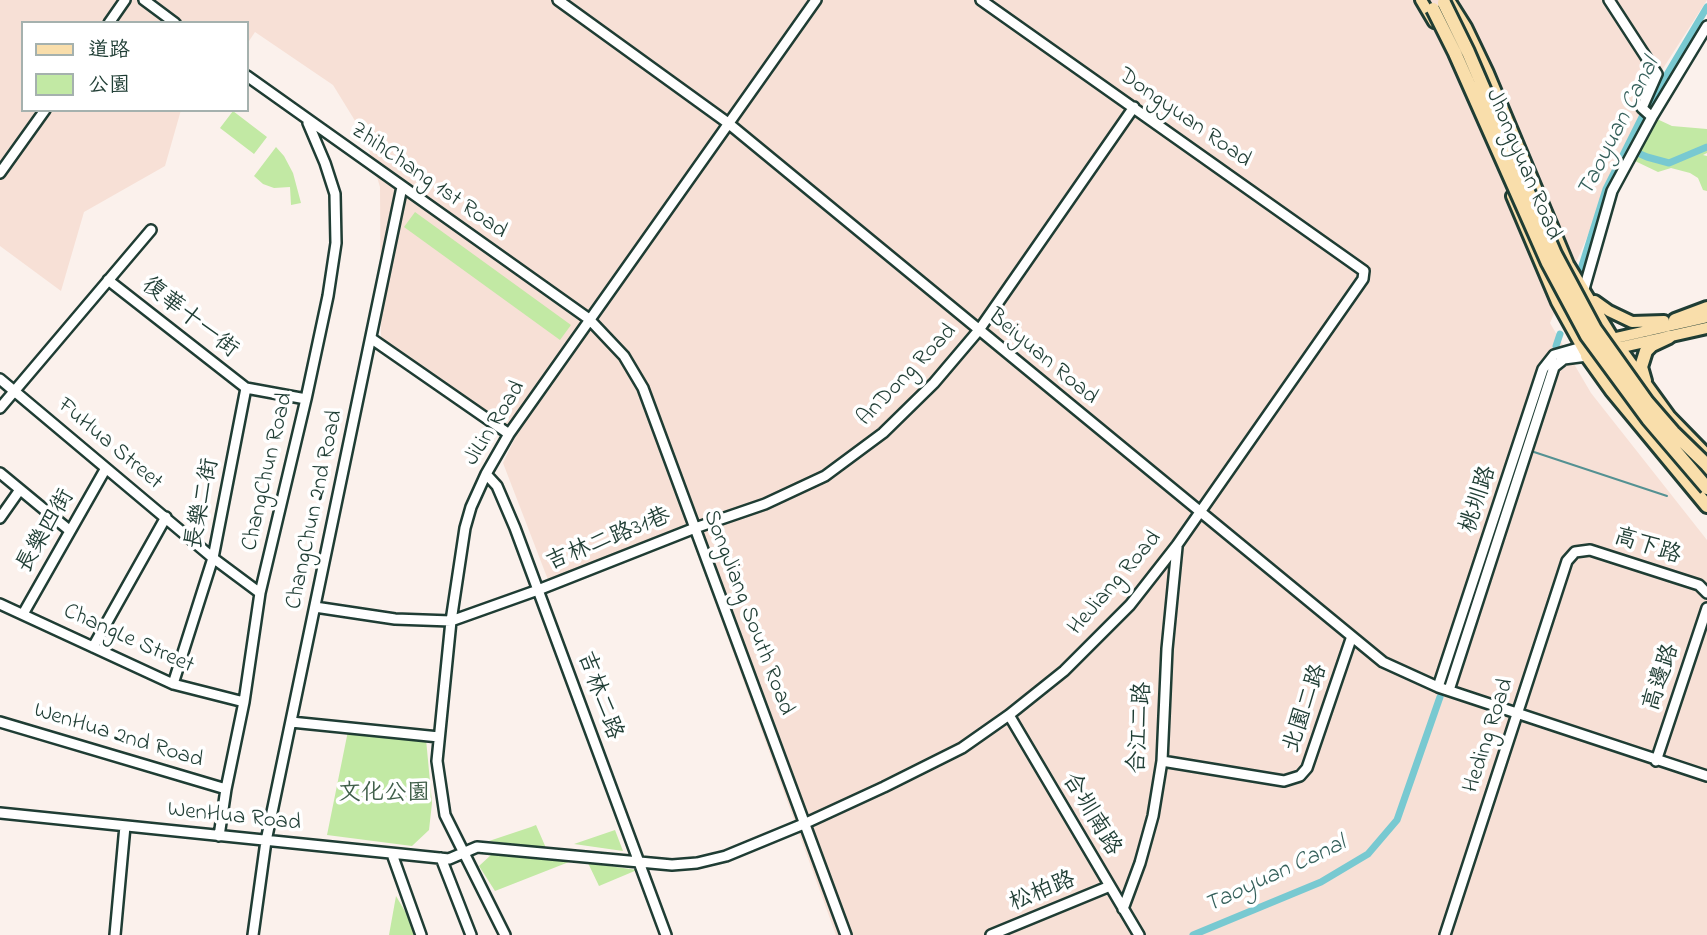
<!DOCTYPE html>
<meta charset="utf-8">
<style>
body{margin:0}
#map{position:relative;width:1707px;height:935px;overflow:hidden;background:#fbf1ec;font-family:"Indie Flower","LXGW WenKai TC",sans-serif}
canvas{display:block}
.legend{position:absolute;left:21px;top:21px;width:228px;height:91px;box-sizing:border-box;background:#fff;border:2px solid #a5b1ae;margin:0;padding:9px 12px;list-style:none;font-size:21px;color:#1f3d34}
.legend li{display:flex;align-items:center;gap:14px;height:35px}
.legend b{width:35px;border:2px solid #a5b1ae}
</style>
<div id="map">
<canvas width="1707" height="935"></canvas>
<ul class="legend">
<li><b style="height:9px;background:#f9deab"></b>道路</li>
<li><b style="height:19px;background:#c2e9a4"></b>公園</li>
</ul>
</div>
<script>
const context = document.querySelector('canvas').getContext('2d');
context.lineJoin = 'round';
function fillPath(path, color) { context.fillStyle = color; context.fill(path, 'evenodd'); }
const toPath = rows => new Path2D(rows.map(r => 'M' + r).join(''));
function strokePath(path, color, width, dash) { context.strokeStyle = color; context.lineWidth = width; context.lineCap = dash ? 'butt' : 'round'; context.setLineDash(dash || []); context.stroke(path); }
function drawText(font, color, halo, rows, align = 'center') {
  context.font = font + ' "Indie Flower","LXGW WenKai TC",sans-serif'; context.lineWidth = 7; context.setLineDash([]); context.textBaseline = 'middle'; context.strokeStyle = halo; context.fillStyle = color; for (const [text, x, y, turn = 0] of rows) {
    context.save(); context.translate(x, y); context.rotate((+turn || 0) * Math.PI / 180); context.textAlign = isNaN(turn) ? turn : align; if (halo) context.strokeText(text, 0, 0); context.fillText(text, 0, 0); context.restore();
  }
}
fillPath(toPath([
 [0,0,1707,0,1653,84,1550,323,1591,393,1707,540,1707,935,836,935,690,534,550,585,503,463,515,438,381,343,380,187,365,137,333,85,255,32,247,44,247,23,23,23,23,110,181,110,165,166,84,212,61,291,0,246]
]), '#f7e0d6');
fillPath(toPath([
 [233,111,267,137,254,154,220,128],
 [1657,119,1672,126,1707,129,1707,153,1703,155,1707,156,1707,191,1703,190,1698,178,1690,173,1671,168,1658,172,1635,161],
 [276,147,284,156,293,173,301,203,291,205,290,187,274,188,263,184,254,176],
 [415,212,571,325,560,340,404,227],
 [348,731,426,739,432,803,429,830,412,846,327,835],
 [536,825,546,848,489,841,531,827],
 [615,830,623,851,574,844],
 [492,854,574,860,495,891,479,866],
 [588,863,637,870,599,886],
 [396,896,419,935,389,935]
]), '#c2e9a4');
strokePath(toPath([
 [1531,451,1667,496]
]), '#549192', 2);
strokePath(toPath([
 [1631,150,1647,157,1669,163,1707,147],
 [1580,272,1606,189,1643,115,1707,7],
 [1556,346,1560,334],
 [1193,935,1321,882,1368,854,1397,820,1440,697]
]), '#78c9d1', 7);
const minor = toPath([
 [144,0,175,23],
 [558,0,728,123,1383,662,1438,687,1707,776],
 [1609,0,1657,74,1642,108,1652,117],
 [109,23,125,0],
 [247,76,589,319,624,356,643,388,846,935],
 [0,173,45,110],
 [108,280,246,388],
 [1584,289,1612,191,1652,117,1707,26],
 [372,339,509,434],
 [0,379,213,558,260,593],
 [0,408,151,230],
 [0,473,69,530],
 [486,474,497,486,515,528,666,935],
 [0,518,19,491],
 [0,604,173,684,244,702],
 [315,607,395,619,451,621,538,590,695,528,765,504,825,476,883,433,934,383,979,330,1134,107],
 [23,614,106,468],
 [93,647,166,517],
 [173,684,213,558,246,388,306,399],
 [1438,687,1543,369,1554,355,1582,347],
 [1449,690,1554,367,1564,359,1587,356],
 [1009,715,1139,935],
 [0,722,226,789],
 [291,722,439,737],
 [1162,761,1284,781,1300,776,1307,768,1351,639],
 [1656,761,1707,608],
 [0,813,449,859,477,847,672,865,697,863,726,856,806,823,884,787,962,748,1009,715,1064,671,1130,605,1177,545,1363,279,1364,271,981,0],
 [219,836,226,789,244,702,260,593,306,399,328,296,336,243,335,194,325,163,308,123],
 [392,854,421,935],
 [441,858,471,935],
 [1123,909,1140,863,1153,816,1162,761,1167,649,1177,547],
 [115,935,125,826],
 [253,935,266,841,402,187],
 [505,935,445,815,437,761,451,621,465,528,471,507,486,474,509,434,816,0],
 [991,935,1110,886],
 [1445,935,1567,561,1575,552,1590,550,1699,585,1707,593]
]);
const major = toPath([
 [1421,0,1434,22],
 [1449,0,1466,27,1488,73,1568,264,1619,348],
 [1512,196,1557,302,1587,356,1594,354],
 [1595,301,1609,311,1632,322,1664,321],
 [1607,340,1707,317],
 [1613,349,1707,328]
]);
const highway = toPath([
 [1675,320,1707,308],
 [1619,348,1669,417,1707,456],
 [1587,356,1612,391,1707,506],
 [1645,381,1641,367,1646,351,1652,345,1669,337],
 [1677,443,1707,476]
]);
strokePath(minor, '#1f3d34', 14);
strokePath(major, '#1f3d34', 16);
strokePath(highway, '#1f3d34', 18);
strokePath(minor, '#fff', 9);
strokePath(major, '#f9deab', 10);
strokePath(highway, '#f9deab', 12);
const highwayBridge = toPath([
 [1444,3,1468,52,1555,254,1595,329,1647,402,1673,432,1707,465],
 [1433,9,1455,53,1548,263,1587,336,1648,419,1707,488]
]);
strokePath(highwayBridge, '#1f3d34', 18, []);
strokePath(highwayBridge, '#f9deab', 12);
drawText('23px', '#1f3d34', '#fff', [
 ["Dongyuan Road",1184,119,35],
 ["Jhongyuan Road",1522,165,67],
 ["ZhihChang 1st Road",428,182,35],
 ["復華十一街",189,319,38],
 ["Beiyuan Road",1042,358,40],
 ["AnDong Road",908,376,-46],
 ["JiLin Road",496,424,-58],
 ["FuHua Street",109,445,40],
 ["ChangChun Road",269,472,-77],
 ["桃圳路",1480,500,-72],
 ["長樂二街",204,504,-79],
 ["ChangChun 2nd Road",316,510,-78],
 ["長樂四街",47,532,-60],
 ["吉林二路31巷",609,541,-22],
 ["高下路",1647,548,18],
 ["HeJiang Road",1116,584,-49],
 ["SongJiang South Road",747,613,69],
 ["ChangLe Street",128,640,24],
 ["高邊路",1663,678,-72],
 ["吉林二路",598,696,70],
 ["北園二路",1307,709,-71],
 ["合江二路",1142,728,-86],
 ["Heding Road",1490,736,-72],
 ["WenHua 2nd Road",118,737,17],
 ["合圳南路",1090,815,59],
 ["WenHua Road",234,818,6],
 ["松柏路",1043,893,-22]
]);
drawText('23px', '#405f4a', '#fff', [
 ["文化公園",384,795]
]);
drawText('italic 24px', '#35605b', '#fff', [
 ["Taoyuan Canal",1620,128,-63],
 ["Taoyuan Canal",1276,876,-25]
]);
</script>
